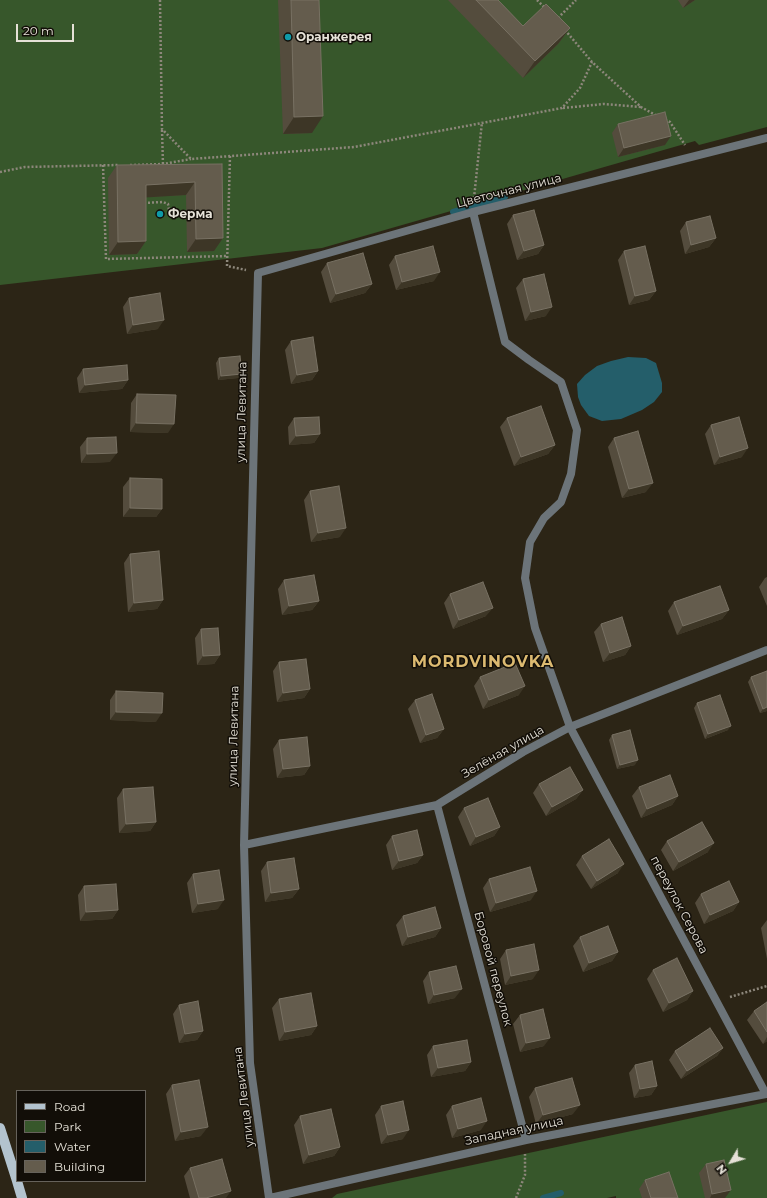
<!DOCTYPE html>
<meta charset="utf-8">
<style>
body{margin:0}
#map{position:relative;width:767px;height:1198px;overflow:hidden;background:#2c2516;font-family:Montserrat,sans-serif}
canvas{display:block}
.legend{position:absolute;left:16px;top:1090px;width:130px;height:92px;box-sizing:border-box;background:#120e08;border:1px solid #66625b;margin:0;padding:5px 7px;list-style:none;font-size:12px;color:#e5e1d7}
.legend li{display:flex;align-items:center;gap:8px;height:20px}
.legend b{width:20px;border:1px solid #66625b}
.north{position:absolute;left:711px;top:1142px;width:40px;height:40px;-webkit-text-stroke:3px #120e08;paint-order:stroke;rotate:232deg;font-size:11px;font-weight:700;line-height:16px;text-align:center;color:#e5e1d7}
.north::after{content:'';display:block;margin:auto;width:14px;height:18px;background:#e5e1d7;clip-path:polygon(50% 0,100% 100%,50% 72%,0 100%)}
.scale{position:absolute;left:16px;top:24px;width:58px;height:18px;box-sizing:border-box;border:2px solid #e5e1d7;border-top:0;padding-left:5px;font-size:12px;line-height:14px;white-space:nowrap;color:#e5e1d7;-webkit-text-stroke:3px #120e08;paint-order:stroke}
</style>
<div id="map">
<canvas width="767" height="1198"></canvas>
<ul class="legend">
<li><b style="height:5px;background:#b3c3ce"></b>Road</li>
<li><b style="height:11px;background:#37572b"></b>Park</li>
<li><b style="height:11px;background:#245e6a"></b>Water</li>
<li><b style="height:11px;background:#645c4d"></b>Building</li>
</ul>
<div class="north">N</div>
<div class="scale">20 m</div>
</div>
<script>
const context = document.querySelector('canvas').getContext('2d');
context.lineJoin = 'round';
function fillPath(path, color) { context.fillStyle = color; context.fill(path, 'evenodd'); }
const toPath = rows => new Path2D(rows.map(r => 'M' + r).join(''));
function strokePath(path, color, width, dash) { context.strokeStyle = color; context.lineWidth = width; context.lineCap = dash ? 'butt' : 'round'; context.setLineDash(dash || []); context.stroke(path); }
function drawText(font, color, halo, rows, align = 'center') {
  context.font = font + ' Montserrat,sans-serif'; context.lineWidth = 3; context.setLineDash([]); context.textBaseline = 'middle'; context.strokeStyle = halo; context.fillStyle = color; for (const [text, x, y, turn = 0] of rows) {
    context.save(); context.translate(x, y); context.rotate((+turn || 0) * Math.PI / 180); context.textAlign = isNaN(turn) ? turn : align; if (halo) context.strokeText(text, 0, 0); context.fillText(text, 0, 0); context.restore();
  }
}
fillPath(toPath([
 [0,0,767,0,767,127,699,145,695,141,322,248,0,285],
 [767,1102,767,1198,616,1198,616,1196,607,1198,332,1198,337,1194]
]), '#37572b');
fillPath(toPath([
 [628,357,646,358,656,363,662,383,662,392,654,402,642,410,621,419,602,421,589,416,581,405,578,397,577,384,585,375,597,366,611,361]
]), '#245e6a');
strokePath(toPath([
 [453,212,505,197],
 [543,1198,561,1193]
]), '#245e6a', 6);
strokePath(toPath([
 [160,0,162,129,191,159,354,147,562,108,580,88,592,62],
 [537,0,545,8],
 [558,18,576,0],
 [565,30,592,62,641,107,657,116],
 [563,108,604,104,641,107],
 [665,120,670,122,685,145],
 [162,130,163,165],
 [230,156,227,266,246,270],
 [103,165,106,259,227,256],
 [130,165,163,164,191,159],
 [0,172,25,167,119,165],
 [474,198,482,122],
 [144,203,163,202,168,204,169,210,175,213,187,213],
 [730,997,767,986],
 [516,1198,525,1175,525,1154]
]), '#8d877b', 2.5, [2, 2]);
strokePath(toPath([
 [473,212,505,342,529,360,561,382,577,430,571,474,561,502,544,518,530,542,525,578,535,628,570,727]
]), '#6c7479', 8);
strokePath(toPath([
 [437,805,526,1140],
 [244,845,437,805,523,752,570,727,767,650],
 [269,1198,250,1063,244,845,258,273,473,212,767,138],
 [270,1198,526,1140,766,1094,570,727]
]), '#6c7479', 8);
strokePath(toPath([
 [0,1128,17,1181],
 [17,1181,22,1198]
]), '#b3c3ce', 10);
fillPath(toPath([
 [278,0,319,0,312,133,283,134],
 [448,0,498,0,523,26,570,28,558,44,523,78],
 [678,0,695,0,683,8],
 [618,124,665,145,618,157,612,133],
 [222,164,214,251,187,252,186,195,146,197,146,241,137,254,109,255,108,178,117,165],
 [513,215,544,245,538,254,517,260,507,224],
 [686,222,716,238,709,247,685,254,680,231],
 [624,251,656,291,649,300,629,305,618,260],
 [395,256,434,281,396,290,389,265],
 [327,263,372,284,365,293,330,303,321,272],
 [523,279,546,316,525,321,516,288],
 [129,298,158,329,127,334,123,307],
 [291,341,318,371,312,380,291,384,285,350],
 [219,358,238,378,218,380,216,363],
 [83,369,128,380,122,389,79,393,77,378],
 [137,394,168,433,130,432,131,403],
 [294,418,320,434,314,443,289,445,288,427],
 [507,418,555,445,548,454,514,466,500,427],
 [711,425,742,457,714,465,705,434],
 [87,438,110,462,81,463,80,447],
 [614,438,646,492,622,498,608,447],
 [130,478,162,509,156,517,123,517,123,487],
 [310,491,340,537,311,542,304,500],
 [130,554,163,600,157,609,128,612,124,563],
 [767,577,767,606,759,587,765,578],
 [284,580,319,601,312,610,282,615,278,589],
 [450,594,486,616,453,629,444,603],
 [674,602,729,610,722,619,677,635,668,611],
 [601,624,631,646,625,655,603,662,594,632],
 [201,629,220,655,214,664,197,665,195,638],
 [279,662,310,689,304,698,277,702,273,671],
 [767,671,767,711,760,713,748,682,751,677],
 [480,677,519,695,483,709,474,686],
 [116,691,156,722,110,720,110,700],
 [415,700,444,729,437,738,420,743,408,709],
 [697,703,728,730,705,739,694,708],
 [612,735,635,765,617,769,609,740],
 [279,740,310,766,304,775,277,778,273,749],
 [539,784,583,790,576,799,546,816,533,793],
 [639,787,678,796,672,805,641,818,632,796],
 [123,789,156,822,150,831,119,833,117,798],
 [464,808,500,827,494,836,470,846,458,817],
 [392,836,423,855,417,863,392,870,386,845],
 [667,841,708,852,673,871,661,850],
 [582,856,618,873,591,889,576,865],
 [267,862,299,889,292,898,265,902,261,871],
 [193,874,218,909,192,913,187,883],
 [489,879,531,900,490,912,483,888],
 [84,886,118,910,112,919,80,921,78,895],
 [701,894,739,902,733,911,704,924,695,903],
 [403,916,441,928,435,937,402,946,396,925],
 [767,920,767,959,761,928],
 [580,937,618,952,612,961,583,972,573,946],
 [506,950,533,979,505,985,500,959],
 [653,970,693,991,687,1000,663,1012,647,979],
 [429,972,455,998,428,1004,423,981],
 [279,999,317,1026,311,1035,279,1041,272,1008],
 [767,1002,767,1041,763,1044,747,1020,754,1011],
 [179,1005,203,1031,197,1040,179,1043,173,1014],
 [520,1015,544,1046,520,1052,513,1024],
 [433,1046,471,1062,465,1071,431,1077,427,1055],
 [723,1048,717,1056,681,1079,669,1060,675,1051],
 [635,1065,657,1086,651,1095,634,1098,629,1073],
 [172,1085,201,1136,175,1141,166,1094],
 [535,1088,573,1114,536,1124,529,1097],
 [381,1106,403,1139,381,1144,375,1115],
 [452,1106,481,1130,452,1138,446,1115],
 [300,1116,340,1147,334,1156,303,1164,294,1125],
 [706,1164,725,1198,705,1198,699,1173],
 [190,1168,226,1198,190,1198,184,1176],
 [645,1180,678,1198,642,1198,639,1189]
]), '#544c3d');
fillPath(toPath([
 [689,0,695,0,683,8],
 [570,28,558,44,523,78,535,61],
 [323,116,312,133,283,134,294,117],
 [671,136,665,145,618,157,624,148],
 [195,182,186,195,137,198,146,185],
 [223,238,214,251,187,252,196,239],
 [716,238,709,247,685,254,691,245],
 [146,241,137,254,109,255,118,242],
 [544,245,538,254,517,260,524,251],
 [440,272,434,281,396,290,402,282],
 [372,284,365,293,330,303,336,294],
 [656,291,649,300,629,305,635,296],
 [552,307,546,316,525,321,531,312],
 [164,320,158,329,127,334,133,325],
 [318,371,312,380,291,384,297,375],
 [242,374,238,378,218,380,221,376],
 [128,380,122,389,79,393,85,385],
 [136,423,174,424,168,433,130,432],
 [320,434,314,443,289,445,296,436],
 [555,445,548,454,514,466,521,457],
 [748,448,742,457,714,465,720,457],
 [117,453,110,462,81,463,87,454],
 [653,483,646,492,622,498,629,489],
 [130,508,162,509,156,517,123,517],
 [346,528,340,537,311,542,318,533],
 [163,600,157,609,128,612,134,603],
 [319,601,312,610,282,615,289,606],
 [493,608,486,616,453,629,459,620],
 [729,610,722,619,677,635,683,626],
 [631,646,625,655,603,662,610,653],
 [220,655,214,664,197,665,203,656],
 [525,686,519,695,483,709,489,700],
 [310,689,304,698,277,702,283,693],
 [767,707,767,711,760,713,763,709],
 [116,712,162,713,156,722,110,720],
 [731,726,728,730,705,739,708,734],
 [444,729,437,738,420,743,426,735],
 [638,760,635,765,617,769,620,765],
 [310,766,304,775,277,778,283,769],
 [583,790,576,799,546,816,552,807],
 [678,796,672,805,641,818,647,809],
 [156,822,150,831,119,833,126,824],
 [500,827,494,836,470,846,476,837],
 [714,843,708,852,673,871,679,862],
 [423,855,417,863,392,870,399,861],
 [624,864,618,873,591,889,597,881],
 [299,889,292,898,265,902,271,893],
 [537,891,531,900,490,912,496,903],
 [224,900,218,909,192,913,198,904],
 [739,902,733,911,704,924,710,915],
 [118,910,112,919,80,921,86,912],
 [441,928,435,937,402,946,408,937],
 [618,952,612,961,583,972,589,963],
 [539,970,533,979,505,985,511,976],
 [462,989,455,998,428,1004,434,995],
 [693,991,687,1000,663,1012,669,1003],
 [317,1026,311,1035,279,1041,285,1032],
 [203,1031,197,1040,179,1043,185,1034],
 [767,1037,767,1041,763,1044],
 [550,1038,544,1046,520,1052,526,1043],
 [723,1048,717,1056,681,1079,687,1071],
 [471,1062,465,1071,431,1077,438,1068],
 [657,1086,651,1095,634,1098,640,1089],
 [580,1105,573,1114,536,1124,543,1115],
 [487,1121,481,1130,452,1138,458,1129],
 [208,1127,201,1136,175,1141,181,1132],
 [409,1130,403,1139,381,1144,388,1135],
 [340,1147,334,1156,303,1164,309,1155],
 [731,1190,725,1198,710,1198,712,1194],
 [231,1191,226,1198,206,1198]
]), '#3d3626');
const building = toPath([
 [291,0,319,0,323,116,294,117,291,0],
 [476,0,498,0,523,26,546,4,570,28,535,61,476,0],
 [665,112,671,136,624,148,618,124,665,112],
 [222,164,223,238,196,239,195,182,146,185,146,241,118,242,117,165,222,164],
 [534,210,544,245,524,251,513,215,534,210],
 [710,216,716,238,691,245,686,222,710,216],
 [433,246,440,272,402,282,395,256,433,246],
 [645,246,656,291,635,296,624,251,645,246],
 [363,253,372,284,336,294,327,263,363,253],
 [544,274,552,307,531,312,523,279,544,274],
 [160,293,164,320,133,325,129,298,160,293],
 [313,337,318,371,297,375,291,341,313,337],
 [240,356,242,374,221,376,219,358,240,356],
 [127,365,128,380,85,385,83,369,127,365],
 [137,394,176,395,174,424,136,423,137,394],
 [541,406,555,445,521,457,507,418,541,406],
 [319,417,320,434,296,436,294,418,319,417],
 [739,417,748,448,720,457,711,425,739,417],
 [638,431,653,483,629,489,614,438,638,431],
 [116,437,117,453,87,454,87,438,116,437],
 [130,478,162,479,162,509,130,508,130,478],
 [339,486,346,528,318,533,310,491,339,486],
 [159,551,163,600,134,603,130,554,159,551],
 [314,575,319,601,289,606,284,580,314,575],
 [483,582,493,608,459,620,450,594,483,582],
 [720,586,729,610,683,626,674,602,720,586],
 [622,617,631,646,610,653,601,624,622,617],
 [218,628,220,655,203,656,201,629,218,628],
 [306,659,310,689,283,693,279,662,306,659],
 [515,663,525,686,489,700,480,677,515,663],
 [767,671,767,707,763,709,751,677,767,671],
 [116,691,163,693,162,713,116,712,116,691],
 [432,694,444,729,426,735,415,700,432,694],
 [720,695,731,726,708,734,697,703,720,695],
 [630,730,638,760,620,765,612,735,630,730],
 [307,737,310,766,283,769,279,740,307,737],
 [570,767,583,790,552,807,539,784,570,767],
 [670,775,678,796,647,809,639,787,670,775],
 [153,787,156,822,126,824,123,789,153,787],
 [488,798,500,827,476,837,464,808,488,798],
 [702,822,714,843,679,862,667,841,702,822],
 [417,830,423,855,399,861,392,836,417,830],
 [609,839,624,864,597,881,582,856,609,839],
 [294,858,299,889,271,893,267,862,294,858],
 [530,867,537,891,496,903,489,879,530,867],
 [219,870,224,900,198,904,193,874,219,870],
 [729,881,739,902,710,915,701,894,729,881],
 [116,884,118,910,86,912,84,886,116,884],
 [435,907,441,928,408,937,403,916,435,907],
 [608,926,618,952,589,963,580,937,608,926],
 [534,944,539,970,511,976,506,950,534,944],
 [677,958,693,991,669,1003,653,970,677,958],
 [456,966,462,989,434,995,429,972,456,966],
 [311,993,317,1026,285,1032,279,999,311,993],
 [198,1001,203,1031,185,1034,179,1005,198,1001],
 [767,1002,767,1032,754,1011,767,1002],
 [543,1009,550,1038,526,1043,520,1015,543,1009],
 [710,1028,723,1048,687,1071,675,1051,710,1028],
 [467,1040,471,1062,438,1068,433,1046,467,1040],
 [652,1061,657,1086,640,1089,635,1065,652,1061],
 [572,1078,580,1105,543,1115,535,1088,572,1078],
 [199,1080,208,1127,181,1132,172,1085,199,1080],
 [481,1098,487,1121,458,1129,452,1106,481,1098],
 [403,1101,409,1130,388,1135,381,1106,403,1101],
 [331,1109,340,1147,309,1155,300,1116,331,1109],
 [222,1159,231,1191,206,1198,199,1198,190,1168,222,1159],
 [724,1160,731,1190,712,1194,706,1164,724,1160],
 [669,1172,678,1198,651,1198,645,1180,669,1172]
]);
fillPath(building, '#645c4d');
strokePath(building, '#787163', 1);
for (const [x, y, r, color] of [
 [288,37,4,"#0f9aa8"],
 [160,214,4,"#0f9aa8"]
]) { const dot = new Path2D(); dot.arc(x, y, r, 0, 2 * Math.PI); context.fillStyle = color; context.fill(dot); strokePath(dot, '#120e08', 1.5); }
drawText('bold 12px', '#e5e1d7', '#120e08', [
 ["Оранжерея",296,37],
 ["Ферма",168,214]
], 'left');
drawText('12px', '#e5e1d7', '#120e08', [
 ["Цветочная улица",509,191,-14],
 ["улица Левитана",242,412,-89],
 ["улица Левитана",234,736,-89],
 ["Зелёная улица",503,752,-30],
 ["переулок Серова",679,905,62],
 ["Боровой переулок",493,969,75],
 ["улица Левитана",244,1097,-97],
 ["Западная улица",514,1131,-12]
]);
context.letterSpacing = '1px';
drawText('bold 16px', '#dcba71', '#120e08', [
 ["MORDVINOVKA",483,662]
]);
context.letterSpacing = '0px';
</script>
